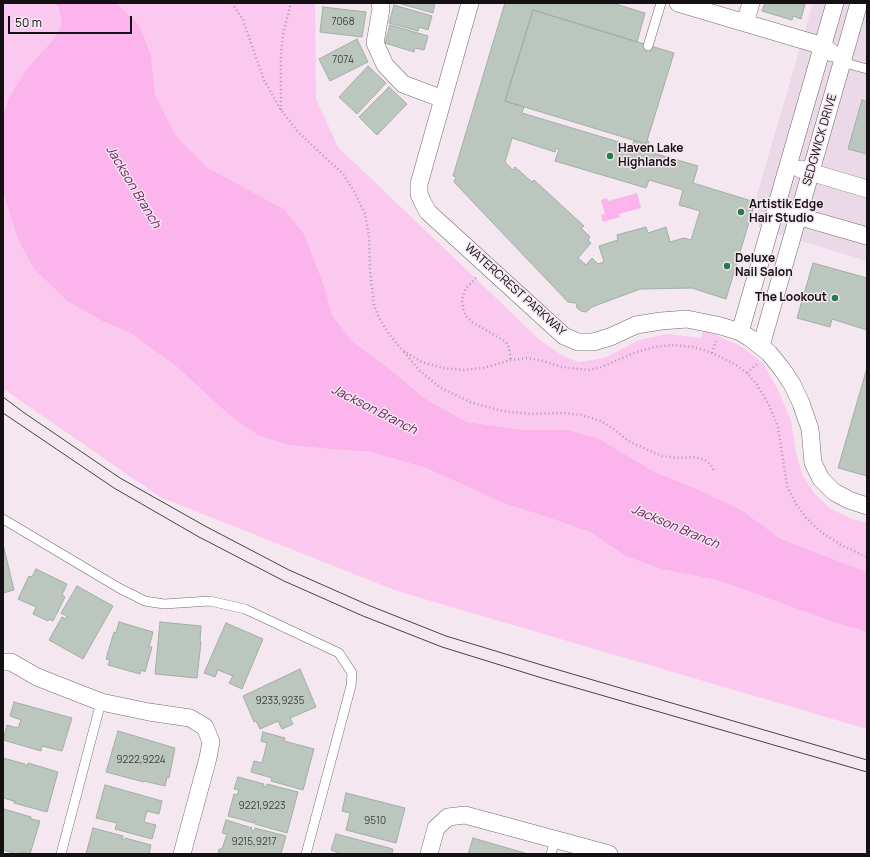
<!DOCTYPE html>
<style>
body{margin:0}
#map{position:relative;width:870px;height:857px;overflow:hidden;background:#f4e7f0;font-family:Manrope,sans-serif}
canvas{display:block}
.frame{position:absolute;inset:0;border:4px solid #141013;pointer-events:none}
.scale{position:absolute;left:8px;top:16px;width:124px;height:18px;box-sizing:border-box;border:2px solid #141013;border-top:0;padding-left:5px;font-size:12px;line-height:14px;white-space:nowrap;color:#141013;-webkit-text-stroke:3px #f4e7f0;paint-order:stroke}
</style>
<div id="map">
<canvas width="870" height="857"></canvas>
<div class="frame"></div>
<div class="scale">50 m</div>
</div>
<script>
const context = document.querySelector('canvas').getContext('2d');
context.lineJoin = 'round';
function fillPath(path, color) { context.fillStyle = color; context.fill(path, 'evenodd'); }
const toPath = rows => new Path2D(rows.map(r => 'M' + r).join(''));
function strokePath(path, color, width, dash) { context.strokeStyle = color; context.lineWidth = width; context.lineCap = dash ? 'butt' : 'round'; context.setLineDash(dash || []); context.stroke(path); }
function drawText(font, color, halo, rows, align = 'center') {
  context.font = font + ' Manrope,sans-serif'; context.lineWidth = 3; context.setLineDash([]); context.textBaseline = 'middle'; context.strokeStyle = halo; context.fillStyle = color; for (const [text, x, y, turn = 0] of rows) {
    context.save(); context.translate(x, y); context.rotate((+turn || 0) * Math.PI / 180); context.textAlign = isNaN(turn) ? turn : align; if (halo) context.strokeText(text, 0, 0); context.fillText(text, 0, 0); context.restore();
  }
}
fillPath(toPath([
 [813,3,867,3,867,261,759,228,757,195]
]), '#ecd9e7');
fillPath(toPath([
 [3,3,53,3,57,7,62,25,52,41,28,67,8,99,3,115],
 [116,3,315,3,316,99,338,147,540,340,563,356,579,362,604,358,639,340,667,334,701,338,703,331,716,335,742,347,763,363,778,390,791,420,796,452,802,474,814,493,831,509,852,519,867,523,867,572,781,539,740,509,697,489,653,471,598,438,567,430,524,430,467,422,427,400,387,367,353,342,332,315,324,285,304,234,284,209,208,168,176,136,155,94,151,55],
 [3,193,18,240,34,269,67,301,102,321,132,334,177,367,228,414,289,445,329,449,370,452,426,468,503,503,547,517,592,533,625,556,661,569,717,580,839,624,867,632,867,729,397,591,160,497,5,390,3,394]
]), '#fbc9ef');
fillPath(toPath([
 [53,3,116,3,139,25,151,55,155,94,176,136,208,168,284,209,304,234,324,285,332,315,353,342,387,367,427,400,467,422,524,430,567,430,598,438,653,471,697,489,740,509,781,539,867,572,867,632,839,624,717,580,661,569,625,556,592,533,547,517,503,503,426,468,370,452,329,449,289,445,258,435,228,414,177,367,132,334,102,321,67,301,34,269,18,240,3,193,3,115,8,99,28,67,52,41,62,25,58,7],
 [637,193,641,208,619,214,620,217,603,222,601,215,605,214,601,200,607,198,608,201]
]), '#fbb5ec');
const building = toPath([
 [398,3,435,3,433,13,398,3],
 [505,3,612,3,645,13,637,42,533,10,505,101,524,107,522,113,632,146,634,140,646,144,647,141,649,142,646,151,698,166,693,183,755,202,726,299,692,288,640,289,592,307,586,312,581,311,577,308,576,303,568,302,454,182,456,177,453,176,505,3],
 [512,138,555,152,556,148,559,149,555,161,646,188,649,180,683,190,679,205,700,211,691,240,684,238,670,242,666,227,648,233,646,227,617,235,618,240,599,246,604,262,598,264,592,258,586,265,578,258,591,243,588,240,590,237,581,228,584,226,534,180,532,182,515,167,513,170,505,162,512,138],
 [765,3,800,3,805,4,801,19,793,16,792,20,762,11,765,3],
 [394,5,432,16,428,30,419,27,418,31,389,23,394,5],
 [323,7,366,12,362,37,320,32,323,7],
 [533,10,674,53,646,144,505,101,533,10],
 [390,25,428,36,424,50,415,48,414,52,385,43,390,25],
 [357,39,368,62,330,81,319,59,357,39],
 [368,66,386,83,357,114,339,97,368,66],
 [389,87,407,104,377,135,359,117,389,87],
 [862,100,867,102,867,154,848,149,862,100],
 [813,263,867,278,867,330,832,319,830,327,797,318,813,263],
 [867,368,867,476,838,468,867,368],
 [3,544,14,590,3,593,3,544],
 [36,569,67,584,62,595,65,597,53,621,49,619,48,621,33,614,36,607,18,599,29,576,32,577,36,569],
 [77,586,113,606,83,659,49,640,62,617,66,619,67,616,61,613,77,586],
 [119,622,153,632,149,647,152,647,145,672,141,670,140,674,108,665,110,660,106,659,114,632,116,633,119,622],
 [160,622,201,626,200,642,201,642,197,678,155,674,160,622],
 [226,623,263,639,242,689,229,683,233,676,218,670,215,677,204,673,226,623],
 [300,669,316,707,290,718,293,724,282,729,278,721,260,729,256,721,254,722,243,696,300,669],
 [14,702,72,718,62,751,42,746,41,751,3,740,7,725,18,728,21,720,10,716,14,702],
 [118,731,175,748,169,778,167,777,165,786,144,781,144,782,106,772,118,731],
 [263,732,285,738,284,741,314,749,303,790,271,781,272,778,251,772,254,761,262,763,267,743,261,741,263,732],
 [3,758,25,764,25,765,27,766,28,763,58,772,47,812,14,803,14,801,3,798,3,758],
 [238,777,264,784,263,786,266,787,267,784,298,792,287,833,255,824,256,822,254,821,254,823,228,816,234,794,237,795,239,790,234,789,238,777],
 [105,785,162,801,159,814,147,811,144,822,156,825,152,839,115,829,117,823,96,818,105,785],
 [346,793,405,808,396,843,346,830,350,813,342,811,346,793],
 [4,809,31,817,31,819,40,821,30,854,21,852,20,854,16,854,3,850,3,812,4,809],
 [226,820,252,828,251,830,254,831,255,828,286,836,281,854,218,854,219,849,222,849,227,834,222,833,226,820],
 [93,828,123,836,122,840,124,840,125,838,151,845,149,854,86,854,93,828],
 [336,834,393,849,392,854,339,854,339,853,331,850,336,834],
 [473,838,528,854,468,854,473,838]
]);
fillPath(building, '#bbc7be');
strokePath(building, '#a1aea5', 1);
const service = toPath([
 [648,46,661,3],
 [842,62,867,69],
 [3,519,119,588,145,601,164,604,210,601,245,609,339,653,352,673,351,686,306,854],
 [61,854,101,702],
 [551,854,555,840]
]);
const minor = toPath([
 [380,3,381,9,375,43,385,65,403,84,443,99],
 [470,3,419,184,419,194,423,203,428,212,564,336,578,342,593,342,610,337,636,325,661,321,687,319,721,326,740,332,750,338,769,353,782,369,792,384,801,403,810,429,813,463,821,479,834,492,849,500,867,506],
 [678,3,823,46,832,53],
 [745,23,751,3],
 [800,169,867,189],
 [787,213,867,236],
 [740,332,835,3],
 [761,346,859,3],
 [3,662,11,662,37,677,101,702,149,712,190,718,205,727,211,742,208,758,182,854],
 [429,854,436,828,448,817,465,815,609,854]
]);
strokePath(service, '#736870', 10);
strokePath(minor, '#736870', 18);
strokePath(toPath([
 [232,3,243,20,264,80,281,110,299,133,343,174,355,193,365,214,369,236,370,271,374,305,379,318,389,334,402,350,422,362,443,368,463,370,483,368,511,360,528,358,543,361,562,367,588,370,599,368,634,353,654,347,672,345,694,347,712,353,735,364,747,373,757,385,769,405,778,427,787,486,796,504,807,519,821,532,841,545,867,557],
 [281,110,281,54,283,34,291,3],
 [476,278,466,288,462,300,463,308,466,316,472,322,506,342,509,348,511,360],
 [404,352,420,371,441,388,470,402,502,411,532,414,563,413,581,415,601,421,612,428,630,442,662,456,677,458,695,457,705,460,711,465,714,471],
 [712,353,716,341],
 [747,373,758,363]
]), '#a99fa6', 2.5, [1, 3]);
strokePath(service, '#fff', 9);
strokePath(minor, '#fff', 17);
strokePath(toPath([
 [3,397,23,412,120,478,205,526,289,570,368,605,446,636,545,666,867,760],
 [3,413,114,488,199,537,284,581,363,616,442,647,542,678,867,772]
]), '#484246', 1);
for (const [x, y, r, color] of [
 [610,156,4,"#277a4c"],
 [741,212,4,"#277a4c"],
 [727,266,4,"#277a4c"],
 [835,298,4,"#277a4c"]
]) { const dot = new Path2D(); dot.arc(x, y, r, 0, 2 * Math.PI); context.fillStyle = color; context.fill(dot); strokePath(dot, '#f4e7f0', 1.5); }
drawText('10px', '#3e3e3e', null, [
 ["7068",343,22],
 ["7074",343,60],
 ["9233,9235",280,701],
 ["9222,9224",141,760],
 ["9221,9223",262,806],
 ["9510",375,821],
 ["9215,9217",254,842]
]);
drawText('12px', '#141013', '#f4e7f0', [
 ["SEDGWICK DRIVE",820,140,-74],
 ["WATERCREST PARKWAY",515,290,42]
]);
drawText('bold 12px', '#141013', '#f4e7f0', [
 ["Haven Lake",618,149],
 ["Highlands",618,163],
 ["Artistik Edge",749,205],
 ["Hair Studio",749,219],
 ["Deluxe",735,259],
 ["Nail Salon",735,273],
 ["The Lookout",827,298,"right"]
], 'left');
drawText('italic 13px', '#691a5d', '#f4e7f0', [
 ["Jackson Branch",133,187,59],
 ["Jackson Branch",374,410,27],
 ["Jackson Branch",675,527,23]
]);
</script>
